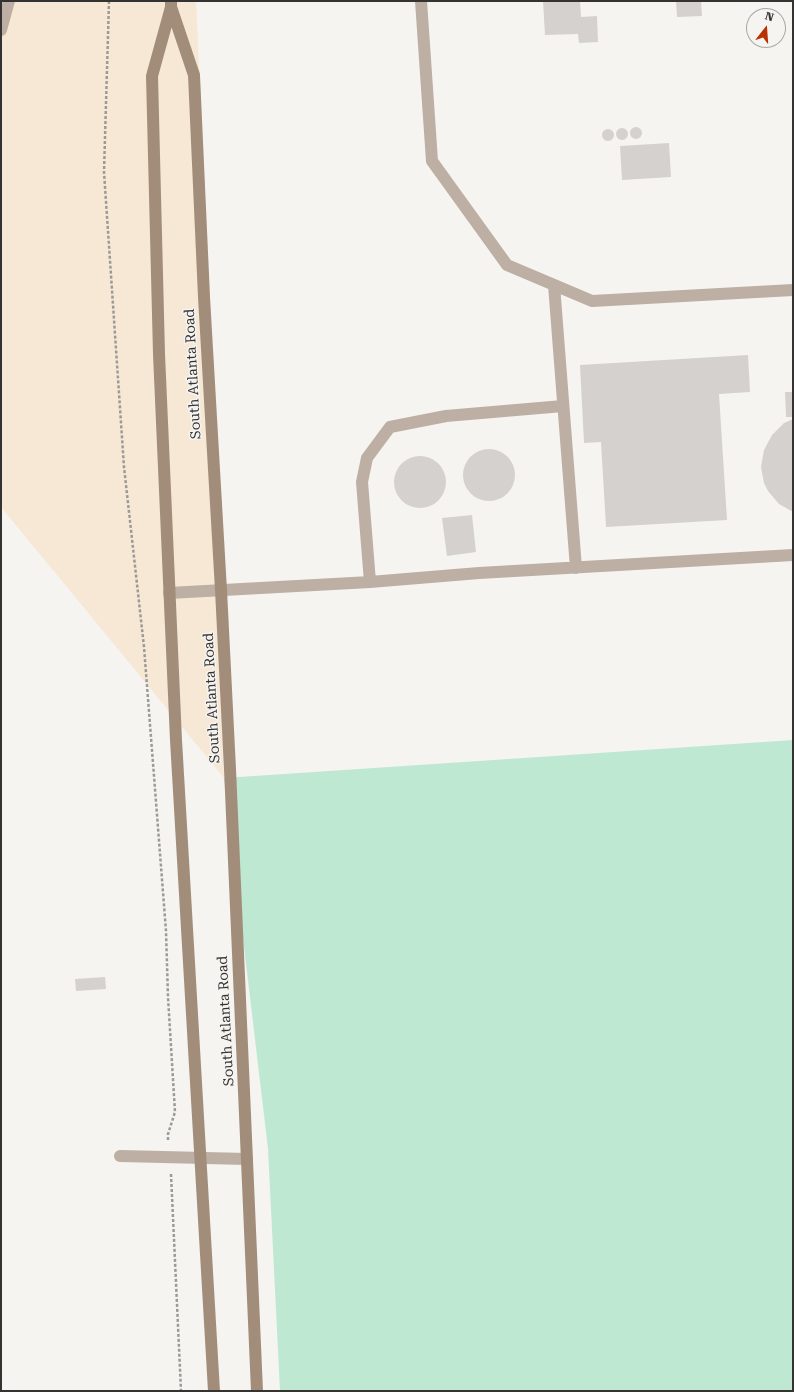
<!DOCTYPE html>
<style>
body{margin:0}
#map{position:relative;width:794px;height:1392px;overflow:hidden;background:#f6f4f1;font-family:"Roboto Serif",serif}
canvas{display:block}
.frame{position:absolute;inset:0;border:2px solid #343332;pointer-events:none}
.north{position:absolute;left:746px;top:8px;width:40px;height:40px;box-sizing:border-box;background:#f6f4f1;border:1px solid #a8a7a5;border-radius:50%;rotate:17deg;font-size:11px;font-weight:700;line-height:16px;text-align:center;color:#343332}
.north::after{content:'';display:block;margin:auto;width:14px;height:18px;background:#ba3100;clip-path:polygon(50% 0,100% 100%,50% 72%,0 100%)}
</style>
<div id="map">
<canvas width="794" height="1392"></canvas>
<div class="frame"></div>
<div class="north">N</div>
</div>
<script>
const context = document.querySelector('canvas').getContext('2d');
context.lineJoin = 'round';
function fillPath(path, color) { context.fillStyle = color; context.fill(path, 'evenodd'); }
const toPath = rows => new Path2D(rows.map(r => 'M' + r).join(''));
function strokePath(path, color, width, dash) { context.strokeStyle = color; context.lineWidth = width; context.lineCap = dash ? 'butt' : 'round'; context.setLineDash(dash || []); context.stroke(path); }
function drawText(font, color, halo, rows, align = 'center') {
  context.font = font + ' "Roboto Serif",serif'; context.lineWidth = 3; context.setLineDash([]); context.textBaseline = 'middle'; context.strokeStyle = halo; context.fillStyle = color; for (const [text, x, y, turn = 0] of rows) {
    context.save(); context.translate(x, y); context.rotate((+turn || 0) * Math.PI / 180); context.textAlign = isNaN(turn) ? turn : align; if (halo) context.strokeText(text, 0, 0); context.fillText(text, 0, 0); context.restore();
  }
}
fillPath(toPath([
 [1,1,196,1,209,280,224,778,1,507]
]), '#f6e8d5');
fillPath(toPath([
 [793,740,793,1391,280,1391,268,1149,224,778]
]), '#bfe8d3');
fillPath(toPath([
 [543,1,580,1,581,17,597,16,598,42,579,43,578,34,545,35],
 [676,1,701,1,702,16,677,17],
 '630 133a6 6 0 1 1 12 0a6 6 0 1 1-12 0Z',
 '616 134a6 6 0 1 1 12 0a6 6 0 1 1-12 0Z',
 '602 135a6 6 0 1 1 12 0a6 6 0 1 1-12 0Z',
 [669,143,671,177,622,180,620,146],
 [748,355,750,392,719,394,727,520,606,527,601,442,584,443,580,365],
 [785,392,793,392,793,417,786,417],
 [793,419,793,512,779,504,768,491,764,483,761,467,764,450,772,435,784,423],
 '463 475a26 26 0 1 1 52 0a26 26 0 1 1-52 0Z',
 '394 482a26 26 0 1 1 52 0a26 26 0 1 1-52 0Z',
 [472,515,476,552,447,556,442,518],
 [105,977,106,989,76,991,75,979]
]), '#d4d1cf');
strokePath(toPath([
 [109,1,104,172,124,467,144,647,166,931,168,997,175,1112,168,1134,168,1141],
 [171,1174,181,1391]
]), '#9b9a98', 2.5, [3, 2]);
strokePath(toPath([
 [421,1,432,161,507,265,592,301,793,290],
 [554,285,576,568],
 [370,582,362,482,367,458,390,427,446,416,563,406],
 [169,593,370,582,479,573,793,555],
 [120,1156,247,1159]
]), '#bdafa3', 12);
strokePath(toPath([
 [1,30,9,1]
]), '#bdafa3', 12);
strokePath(toPath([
 [171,1,171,7,152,76,159,354,176,740,214,1391],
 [171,7,194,75,204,297,221,590,230,769,257,1391]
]), '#a28d7b', 12);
drawText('14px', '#343332', '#f6f4f1', [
 ["South Atlanta Road",193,374,-93],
 ["South Atlanta Road",212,698,-93],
 ["South Atlanta Road",226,1021,-93]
]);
</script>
